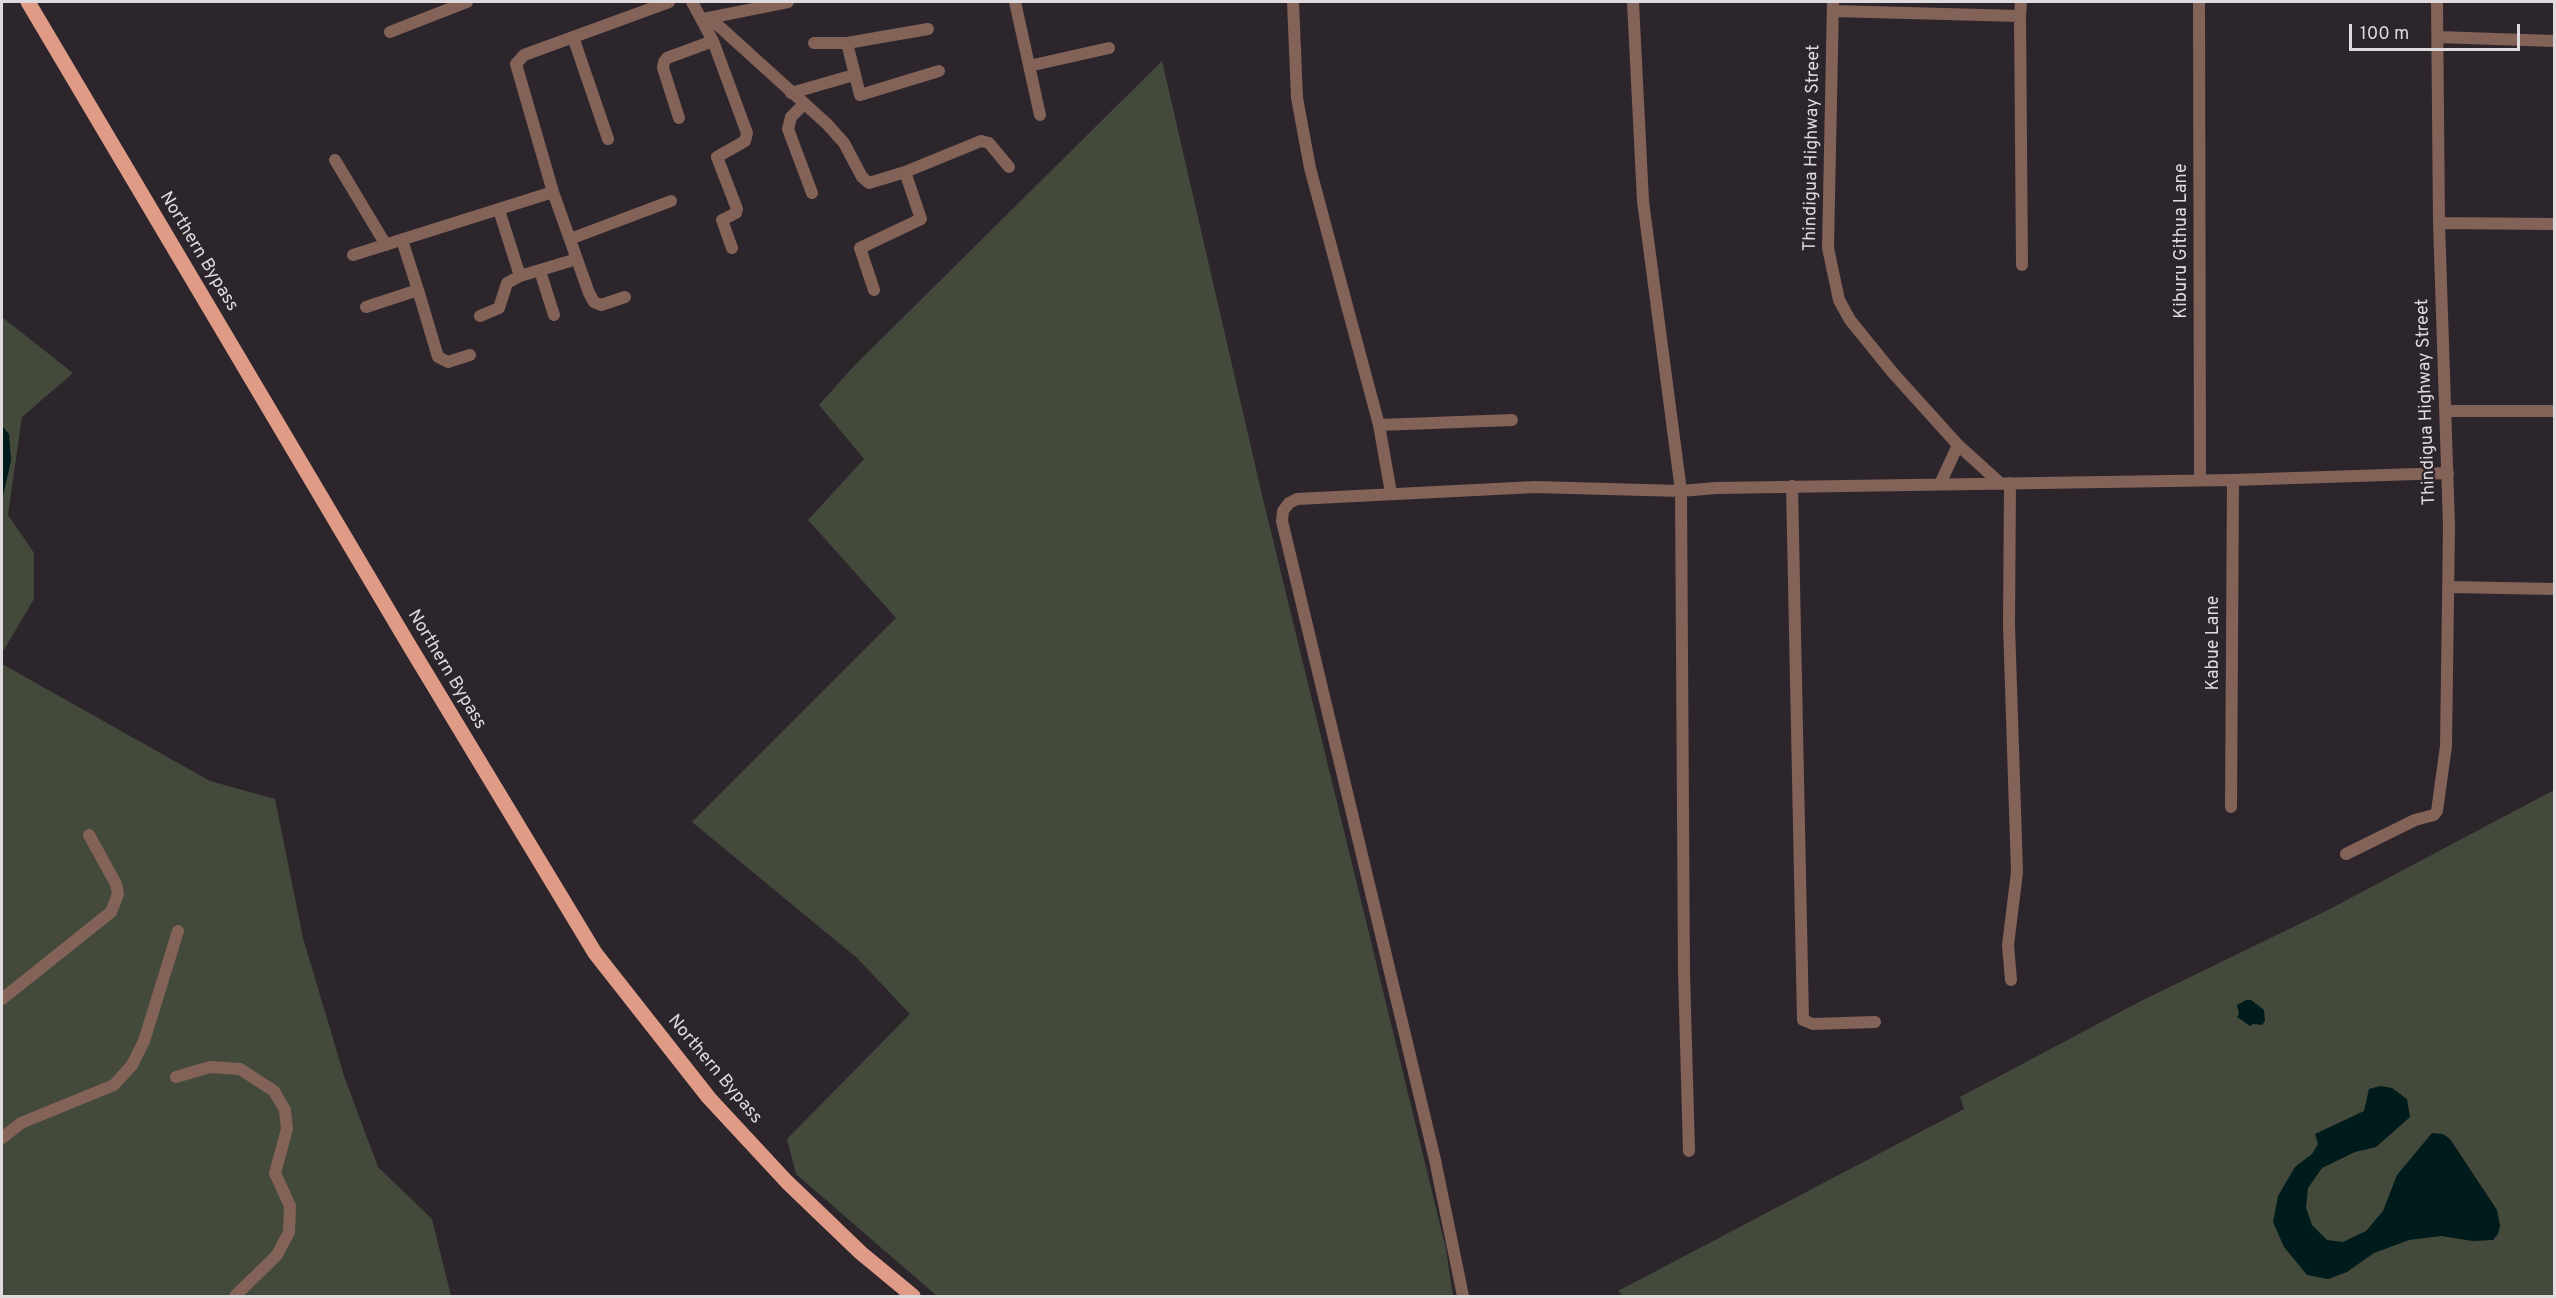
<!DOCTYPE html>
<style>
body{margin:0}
#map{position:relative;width:2556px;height:1298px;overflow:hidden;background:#2d252c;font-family:Overpass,sans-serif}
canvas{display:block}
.frame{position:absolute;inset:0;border:3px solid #dfdade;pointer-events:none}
.scale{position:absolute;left:2349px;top:24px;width:171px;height:27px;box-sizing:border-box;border:3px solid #dfdade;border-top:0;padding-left:8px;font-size:18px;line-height:21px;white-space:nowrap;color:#dfdade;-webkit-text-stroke:4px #2d252c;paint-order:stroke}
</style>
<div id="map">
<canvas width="2556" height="1298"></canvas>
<div class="frame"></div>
<div class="scale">100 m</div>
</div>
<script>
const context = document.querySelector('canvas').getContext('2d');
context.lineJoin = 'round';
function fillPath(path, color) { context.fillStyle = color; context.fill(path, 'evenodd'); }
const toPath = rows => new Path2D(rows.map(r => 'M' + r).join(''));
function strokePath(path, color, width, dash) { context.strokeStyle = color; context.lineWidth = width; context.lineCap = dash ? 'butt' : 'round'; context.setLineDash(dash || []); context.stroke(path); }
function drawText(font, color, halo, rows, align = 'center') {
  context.font = font + ' Overpass,sans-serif'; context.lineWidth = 4.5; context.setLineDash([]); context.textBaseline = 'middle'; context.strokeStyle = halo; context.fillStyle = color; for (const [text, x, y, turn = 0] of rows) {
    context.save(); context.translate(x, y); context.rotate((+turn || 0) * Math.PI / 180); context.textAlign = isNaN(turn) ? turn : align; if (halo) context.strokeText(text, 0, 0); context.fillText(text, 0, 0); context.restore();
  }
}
fillPath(toPath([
 [1162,61,1262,495,1446,1249,1453,1296,937,1296,796,1174,787,1139,910,1014,857,958,692,822,896,618,808,520,864,459,819,405,854,366],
 [2,317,73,373,22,417,8,515,34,553,34,599,2,653],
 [2,664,210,781,275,799,303,938,345,1079,378,1167,432,1219,451,1296,2,1296],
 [2554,790,2554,1296,1623,1296,1618,1291,1964,1109,1960,1097,2141,1001,2326,911]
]), '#434a3b');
fillPath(toPath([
 [2,426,9,434,11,461,2,500],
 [2246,1000,2251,1000,2264,1010,2265,1021,2262,1025,2253,1024,2250,1026,2237,1017,2239,1014,2237,1005],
 [2380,1086,2392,1088,2407,1099,2410,1117,2376,1147,2355,1152,2322,1168,2308,1188,2306,1208,2312,1225,2327,1240,2343,1242,2366,1231,2383,1211,2397,1175,2432,1133,2443,1134,2450,1139,2497,1210,2500,1226,2498,1234,2493,1240,2473,1241,2441,1236,2409,1240,2374,1253,2347,1272,2328,1279,2307,1275,2284,1247,2273,1222,2278,1196,2295,1167,2312,1154,2318,1144,2315,1134,2364,1111,2369,1089]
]), '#001b1b');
strokePath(toPath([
 [692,2,713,41,747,133,745,141,717,157,737,209,736,213,722,220,732,248],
 [1015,2,1040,115],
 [1293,2,1297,98,1310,168,1379,425,1391,493],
 [1633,2,1643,201,1681,491,1684,973,1689,1151],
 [1833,2,1828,248,1839,300,1850,320,1893,373,1958,445,2000,483],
 [2199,2,2200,480],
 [1833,11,2020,16,2021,2],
 [2020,16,2022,265],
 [710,18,827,124,844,143,862,177,869,183,905,172,981,141,989,143,1009,167],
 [703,19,788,2],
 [390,32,467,2],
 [573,37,608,139],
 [2438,37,2554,41],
 [814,43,847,43,928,29],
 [847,43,860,95,939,71],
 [1029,66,1109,48],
 [791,93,854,75],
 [804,104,791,117,788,129,812,193],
 [679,118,663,68,664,62,667,58,713,41],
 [335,160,386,245],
 [499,210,520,276,577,259],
 [2439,223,2554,224],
 [570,239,671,201],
 [353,255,553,192],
 [540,271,554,315],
 [418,290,438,357,448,362,470,355],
 [874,290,860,248,921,219,905,172],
 [625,297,601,305,594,302,589,293,553,192,516,64,524,55,669,2],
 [366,307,418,290,402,240],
 [480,316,499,308,507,283,520,276],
 [2445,411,2554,411],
 [1379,425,1512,420],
 [2010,483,2009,625,2017,872,2008,945,2011,980],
 [1940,484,1958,445],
 [1792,486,1803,1020,1813,1024,1875,1022],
 [2449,587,2554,589],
 [2231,807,2233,480],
 [2346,854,2415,820,2434,815,2437,811,2446,746,2449,526,2439,223,2437,2],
 [2,999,111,912,118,894,116,884,89,835],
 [176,1077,210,1067,240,1069,274,1091,285,1110,287,1129,275,1173,290,1206,289,1232,277,1255,235,1296],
 [2,1138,21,1123,114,1085,132,1065,144,1041,178,931],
 [1463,1296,1435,1160,1282,521,1283,511,1289,503,1297,499,1535,487,1681,491,1716,488,2233,480,2448,473]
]), '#836258', 12);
strokePath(toPath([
 [28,2,406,640,595,953,709,1098,787,1182,861,1253,913,1296]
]), '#df9b86', 15);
drawText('18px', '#dfdade', '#2d252c', [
 ["Thindigua Highway Street",1813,148,-89],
 ["Kiburu Githua Lane",2182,241,-90],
 ["Northern Bypass",198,252,59],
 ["Thindigua Highway Street",2427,402,-92],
 ["Kabue Lane",2214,643,-90],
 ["Northern Bypass",446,670,59],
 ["Northern Bypass",714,1070,50]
]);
</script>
